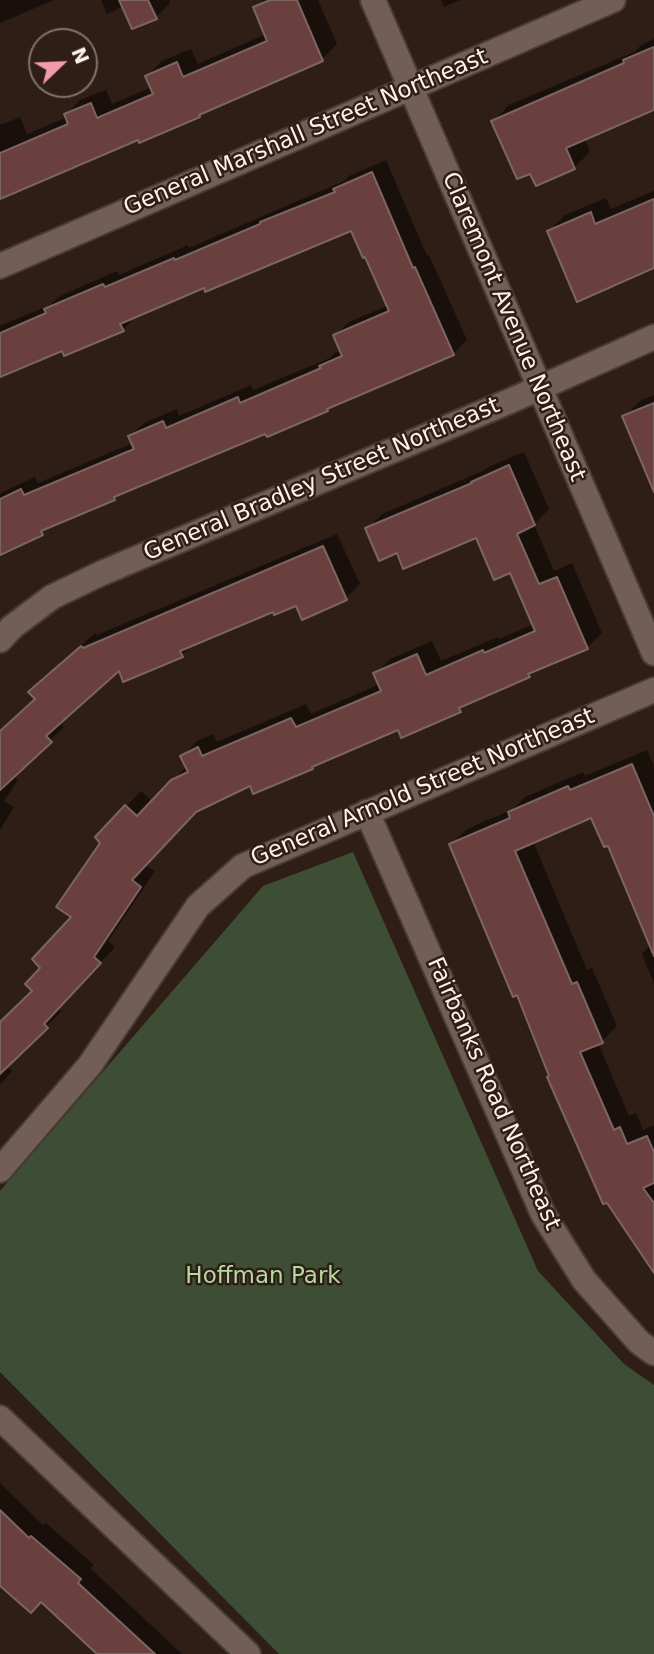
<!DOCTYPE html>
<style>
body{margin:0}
#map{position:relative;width:654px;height:1654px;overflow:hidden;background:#2f1e16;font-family:"DejaVu Sans",sans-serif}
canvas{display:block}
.north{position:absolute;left:28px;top:28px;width:70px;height:70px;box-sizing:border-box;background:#2f1e16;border:2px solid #82726c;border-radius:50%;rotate:67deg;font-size:19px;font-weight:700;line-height:28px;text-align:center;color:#fef1ec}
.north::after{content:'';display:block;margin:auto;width:24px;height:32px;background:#f29ab0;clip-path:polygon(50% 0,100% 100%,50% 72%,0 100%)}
</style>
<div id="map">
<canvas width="654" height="1654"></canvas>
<div class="north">N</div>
</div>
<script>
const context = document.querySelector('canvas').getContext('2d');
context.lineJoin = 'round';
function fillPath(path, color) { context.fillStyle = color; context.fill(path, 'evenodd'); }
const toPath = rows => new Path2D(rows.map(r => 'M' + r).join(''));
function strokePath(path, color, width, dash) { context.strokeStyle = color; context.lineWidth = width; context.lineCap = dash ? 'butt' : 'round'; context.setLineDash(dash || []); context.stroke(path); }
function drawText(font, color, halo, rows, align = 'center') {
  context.font = font + ' "DejaVu Sans",sans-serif'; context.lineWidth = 5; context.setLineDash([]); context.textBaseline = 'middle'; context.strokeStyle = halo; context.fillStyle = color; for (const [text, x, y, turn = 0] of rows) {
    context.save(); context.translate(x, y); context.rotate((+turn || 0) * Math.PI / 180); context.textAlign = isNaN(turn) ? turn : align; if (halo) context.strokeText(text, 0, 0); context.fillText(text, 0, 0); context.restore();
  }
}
fillPath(toPath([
 [353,852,538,1271,624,1364,654,1385,654,1654,279,1654,0,1372,0,1191,263,886]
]), '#3e4e35');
fillPath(toPath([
 [0,0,54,0,0,23],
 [101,0,169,0,170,3,156,17,124,6,107,14],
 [263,0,318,0,337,44,322,59,202,112,199,116,139,138,0,197,0,125,20,117,27,134,67,117,66,115,80,100,106,90,112,104,152,87,147,76,162,61,191,49,198,64,266,34,255,8],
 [441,0,460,0,444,7],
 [654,39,654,111,648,114,647,111,584,138,590,152,574,168,494,121,509,105,634,52,641,45],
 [386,160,427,256,429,255,467,340,453,354,120,492,114,498,49,526,42,533,0,553,0,493,35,477,38,483,133,443,130,436,144,423,177,409,179,416,251,385,253,390,330,358,335,353,342,350,335,335,349,322,389,305,352,228,204,286,136,316,123,330,63,348,0,375,0,326,50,305,60,296,117,271,119,275,188,245,189,248,344,181,349,176],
 [654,191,654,266,549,231,565,215,606,198,611,209],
 [654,395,654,470,624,417,640,401],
 [524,452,549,509,534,524,554,571,572,563,602,633,587,648,535,670,529,676,468,702,460,710,398,728,317,763,312,767,251,784,196,810,145,865,155,871,108,941,115,947,58,1008,61,1012,5,1066,12,1071,0,1085,0,1024,34,991,43,968,74,917,102,842,97,837,141,791,153,802,187,766,182,756,197,741,213,734,217,742,306,704,311,714,380,684,375,674,390,659,432,641,441,661,498,637,499,639,534,624,511,570,477,535,398,551,367,529,382,514,485,470,488,467],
 [337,534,360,584,346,598,297,604,273,610,193,644,182,655,120,668,59,722,64,727,12,776,18,780,4,801,14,807,0,830,0,731,36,698,44,678,95,633,97,635],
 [647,750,654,766,654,983,642,954,650,945,609,843,592,816,533,841,587,970,592,968,617,1026,602,1041,598,1043,629,1116,636,1113,643,1130,654,1125,654,1270,551,1075,518,992,451,844,467,829,513,809,525,797,583,772,585,776],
 [0,1483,43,1525,46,1523,94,1565,90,1568,182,1654,100,1654,0,1561]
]), '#0007');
const building = toPath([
 [119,0,148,0,157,19,132,29,119,0],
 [270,0,297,0,323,61,199,115,200,117,139,143,138,140,0,199,0,153,68,124,64,114,91,103,97,118,153,94,145,76,177,62,183,77,267,41,253,7,270,0],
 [654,47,654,110,566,148,575,169,536,186,530,174,517,179,491,121,624,63,623,60,654,47],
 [372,172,413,268,415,267,454,355,327,409,328,411,267,437,265,434,114,497,115,500,41,531,43,535,0,555,0,499,21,489,24,495,134,449,128,436,163,421,166,428,238,397,240,403,321,368,319,366,342,356,333,335,389,311,365,257,363,258,351,231,205,292,204,288,120,324,124,331,64,356,62,351,0,377,0,333,46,313,44,309,103,284,105,287,174,258,175,260,260,224,260,222,335,192,333,189,372,172],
 [654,199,654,268,577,302,547,231,591,212,595,224,654,199],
 [654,403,654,492,622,416,654,403],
 [509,465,535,525,517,534,539,584,557,577,588,649,528,674,530,677,459,708,461,712,401,738,398,730,312,767,313,769,253,794,250,786,196,812,132,880,141,887,94,957,101,963,44,1024,48,1028,0,1074,0,1022,32,991,25,984,40,968,32,959,71,917,56,907,100,843,95,837,125,805,137,816,171,780,188,772,180,756,198,747,202,756,291,718,296,727,381,691,373,673,417,654,426,675,483,650,484,653,535,631,510,573,494,580,476,538,403,569,397,553,379,561,365,528,472,483,471,482,509,465],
 [323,546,347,600,302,620,296,606,274,615,273,612,180,651,183,657,123,682,119,671,46,736,52,742,0,790,0,731,35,699,28,692,81,646,83,648,323,546],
 [632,764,654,816,654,956,608,846,604,847,591,818,515,851,572,984,577,982,603,1043,580,1052,614,1130,620,1127,627,1144,647,1136,654,1152,654,1183,643,1188,654,1203,654,1273,607,1203,603,1204,547,1077,549,1076,517,995,513,997,449,844,510,818,508,812,568,786,570,790,632,764],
 [0,1510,29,1538,31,1536,81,1579,78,1583,155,1654,97,1654,41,1602,31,1613,0,1586,0,1510]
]);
fillPath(building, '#69403e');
strokePath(building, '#7c6463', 2);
const street = toPath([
 [373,0,654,653],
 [0,266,613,0],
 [0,640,12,627,52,597,102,573,510,401,654,337],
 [367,812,543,1214,584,1280,639,1342,654,1353],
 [0,1170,90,1065,198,906,243,866,654,690],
 [0,1418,248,1654]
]);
strokePath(street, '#493b36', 28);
strokePath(street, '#735e55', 24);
drawText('23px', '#fef1ec', '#2f1e16', [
 ["General Marshall Street Northeast",306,133,-23],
 ["Claremont Avenue Northeast",513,327,67],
 ["General Bradley Street Northeast",322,480,-23],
 ["General Arnold Street Northeast",423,788,-23],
 ["Fairbanks Road Northeast",493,1094,66]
]);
drawText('23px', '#b3d99f', '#2f1e16', [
 ["Hoffman Park",263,1277]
]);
</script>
